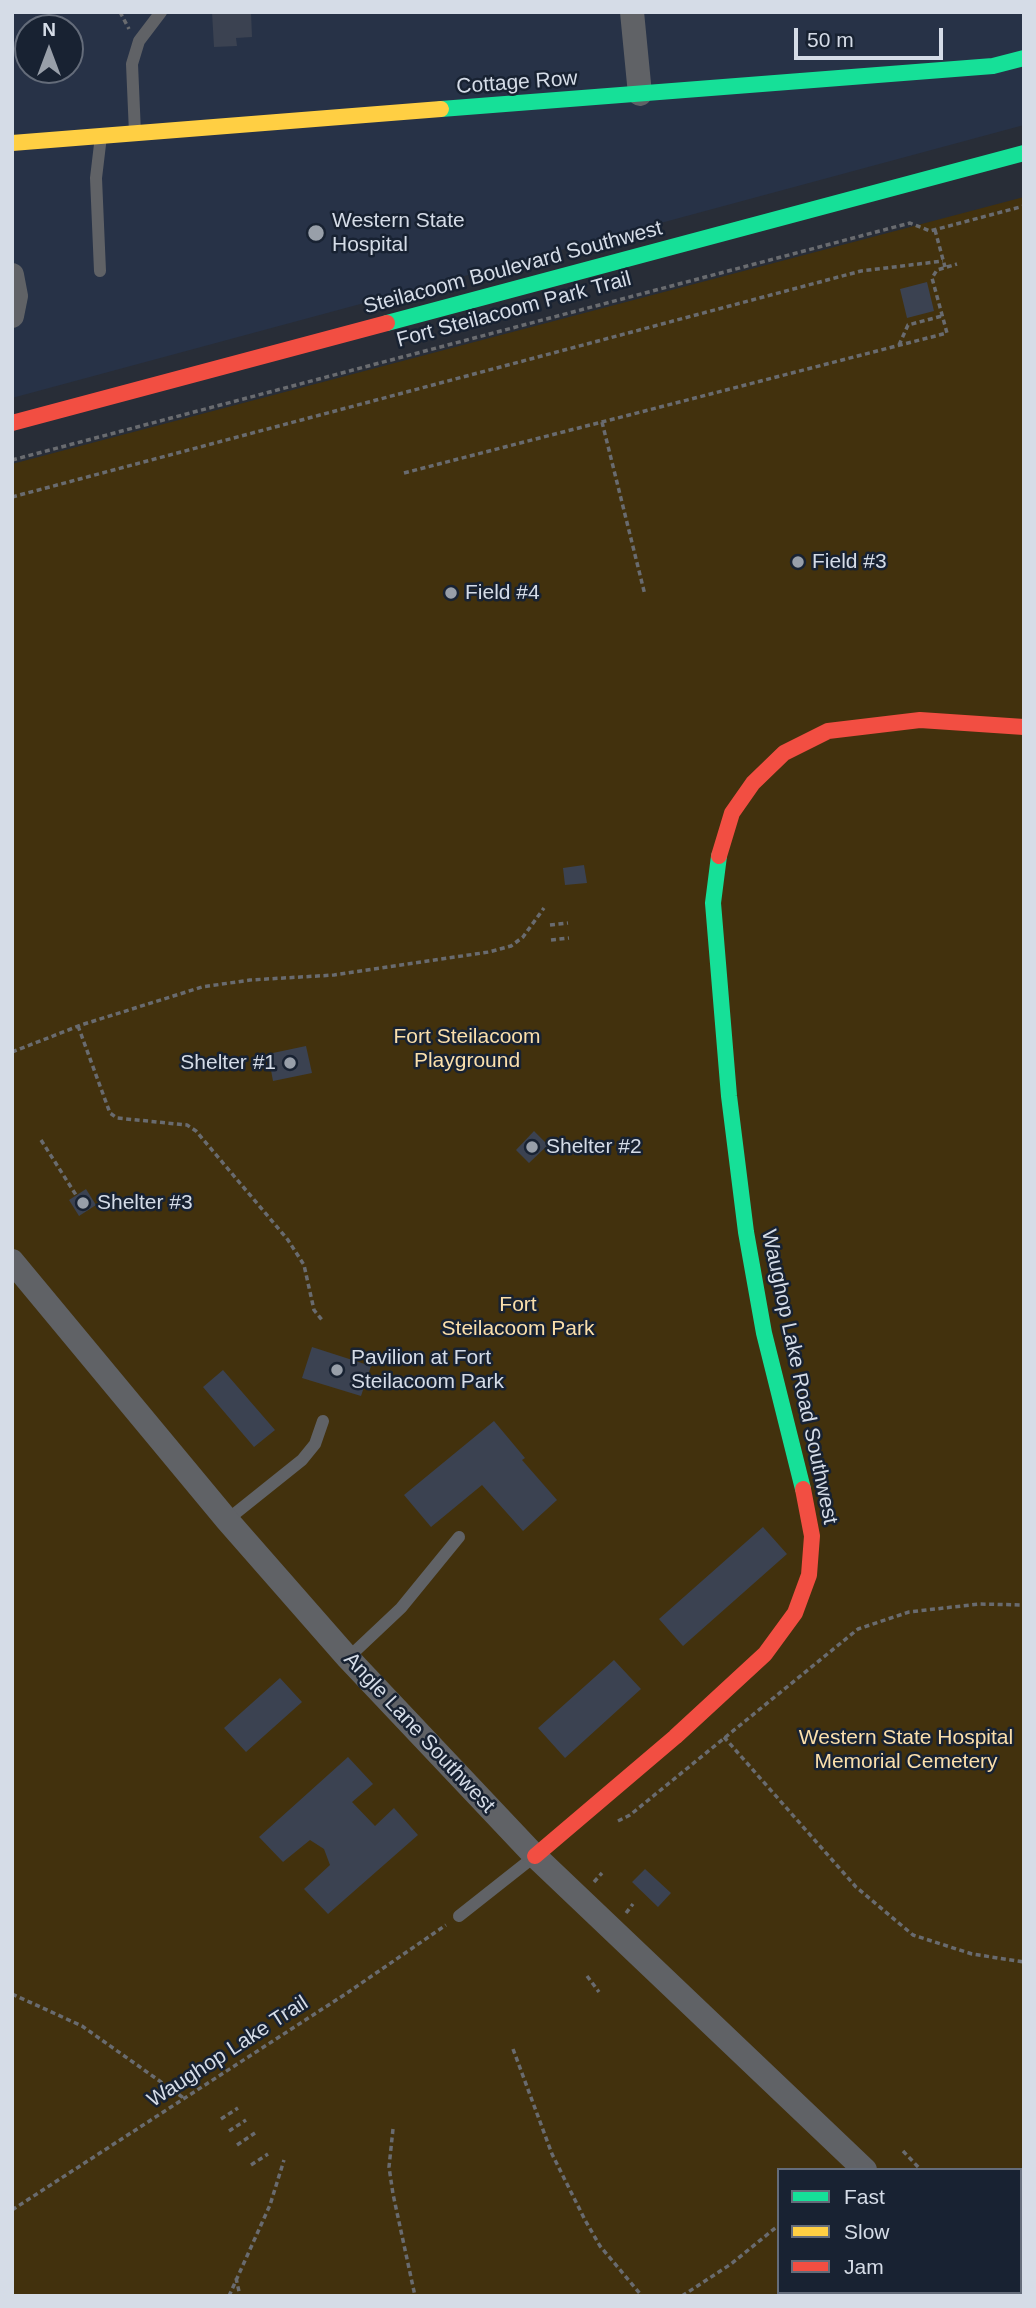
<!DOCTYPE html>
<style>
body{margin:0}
#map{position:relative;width:1036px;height:2308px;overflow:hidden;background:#282d37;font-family:Helvetica,sans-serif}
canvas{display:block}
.frame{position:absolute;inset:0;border:14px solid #d5dce7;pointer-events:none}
.legend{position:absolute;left:777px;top:2168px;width:245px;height:126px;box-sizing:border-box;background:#182232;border:2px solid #646c7a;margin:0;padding:9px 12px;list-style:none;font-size:21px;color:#d5dce7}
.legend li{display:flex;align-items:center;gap:14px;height:35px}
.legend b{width:35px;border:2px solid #646c7a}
.north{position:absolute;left:14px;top:14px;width:70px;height:70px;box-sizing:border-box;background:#182232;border:2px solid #646c7a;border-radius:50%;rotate:0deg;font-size:19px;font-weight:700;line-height:28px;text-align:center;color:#d5dce7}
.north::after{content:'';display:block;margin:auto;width:24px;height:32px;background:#989fa9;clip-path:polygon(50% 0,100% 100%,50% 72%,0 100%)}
.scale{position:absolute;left:794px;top:28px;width:149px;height:32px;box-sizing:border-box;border:4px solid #d5dce7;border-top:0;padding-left:9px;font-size:21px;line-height:24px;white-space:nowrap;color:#d5dce7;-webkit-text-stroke:5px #182232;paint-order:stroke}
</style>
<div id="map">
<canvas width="1036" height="2308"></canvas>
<div class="frame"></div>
<ul class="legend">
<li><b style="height:9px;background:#16e098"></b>Fast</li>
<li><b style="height:9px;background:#ffcf43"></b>Slow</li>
<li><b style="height:9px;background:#f24e42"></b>Jam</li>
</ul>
<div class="north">N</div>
<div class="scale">50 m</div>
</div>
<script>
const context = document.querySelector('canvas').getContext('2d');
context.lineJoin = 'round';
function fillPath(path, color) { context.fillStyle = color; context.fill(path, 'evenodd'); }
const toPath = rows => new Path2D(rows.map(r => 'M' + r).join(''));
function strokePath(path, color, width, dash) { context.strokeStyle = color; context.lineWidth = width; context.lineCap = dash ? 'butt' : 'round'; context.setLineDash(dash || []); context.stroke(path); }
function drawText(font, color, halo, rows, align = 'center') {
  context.font = font + ' Helvetica,sans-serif'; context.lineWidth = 5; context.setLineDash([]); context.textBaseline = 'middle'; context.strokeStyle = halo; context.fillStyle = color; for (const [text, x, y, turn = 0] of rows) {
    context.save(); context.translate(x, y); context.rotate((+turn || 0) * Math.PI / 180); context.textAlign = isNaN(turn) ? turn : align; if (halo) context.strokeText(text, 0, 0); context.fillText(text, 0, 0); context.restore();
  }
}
fillPath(toPath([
 [12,12,1024,12,1024,125,12,398],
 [28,28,70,28,70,70,28,70]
]), '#273247');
fillPath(toPath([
 [1024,197,1024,2296,12,2296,12,464],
 [779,2170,1020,2170,1020,2292,779,2292]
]), '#42310d');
fillPath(toPath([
 [212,12,251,12,252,37,236,38,237,46,214,47],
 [927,282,934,311,907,318,900,289],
 [584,865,587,883,565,885,563,868],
 [306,1046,312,1073,273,1081,268,1054],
 [534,1131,548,1145,529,1163,516,1150],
 [86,1189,96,1205,79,1216,69,1200],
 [312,1347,371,1366,361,1396,302,1378],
 [223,1370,275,1430,254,1447,203,1387],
 [494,1421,525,1458,522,1460,557,1500,523,1531,482,1485,431,1527,404,1495],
 [763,1527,787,1554,683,1646,659,1619],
 [614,1660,641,1689,565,1758,538,1728],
 [280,1678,302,1702,246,1752,224,1728],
 [348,1757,373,1784,352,1802,375,1826,394,1808,418,1835,328,1914,304,1889,330,1865,324,1849,310,1840,283,1862,259,1837],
 [645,1869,671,1893,658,1907,632,1882]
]), '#3b4251');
strokePath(toPath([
 [120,12,129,29],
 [935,230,945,267],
 [899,345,908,325,942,316],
 [602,422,645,595],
 [12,460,910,223,930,231,1024,206],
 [404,473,947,333,932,278,937,270,957,264],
 [12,497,861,271,943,261],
 [550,925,568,923],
 [551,940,569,938],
 [78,1026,110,1113,117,1118,187,1125,196,1131,288,1240,304,1265,314,1310,322,1320],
 [12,1052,81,1025,202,987,250,980,334,975,489,952,511,946,523,937,544,908],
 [41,1140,76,1195],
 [724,1737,856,1887,913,1935,972,1954,1024,1962],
 [618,1821,630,1815,858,1629,909,1612,979,1604,1024,1605],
 [594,1882,602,1873],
 [626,1913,633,1904],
 [587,1976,599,1992],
 [12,1994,82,2026,185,2099],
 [513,2049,552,2154,585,2220,600,2246,642,2296],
 [221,2119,238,2108],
 [393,2129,389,2167,393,2194,415,2296],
 [229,2131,246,2120],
 [237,2145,255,2133],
 [903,2151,921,2170],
 [251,2165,268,2154],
 [12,2210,347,1993,446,1925],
 [1020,2276,1024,2280],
 [236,2278,240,2296],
 [229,2296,270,2205,284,2160],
 [682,2296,731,2264,779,2225]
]), '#696b6f', 3.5, [5, 3.5]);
strokePath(toPath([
 [135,133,132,64,139,41,161,12],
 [100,271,96,178,101,136],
 [227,1520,302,1460,315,1444,323,1421],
 [348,1658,401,1608,459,1537],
 [459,1916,535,1856]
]), '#606266', 12);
strokePath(toPath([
 [632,12,640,94],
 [12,275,16,296,12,316],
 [12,1261,227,1520,348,1658,535,1856,865,2170],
 [993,2292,997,2296]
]), '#606266', 24);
strokePath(toPath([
 [441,109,993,66,1024,58],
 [387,323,1024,153],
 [719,856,713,903,729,1096,746,1232,764,1333,803,1489]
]), '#16e098', 16);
strokePath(toPath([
 [12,143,441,109]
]), '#ffcf43', 16);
strokePath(toPath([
 [12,423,387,323],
 [719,856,732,813,753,783,784,753,828,731,920,720,1024,727],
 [535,1856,675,1737,765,1654,795,1613,809,1575,812,1536,803,1489]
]), '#f24e42', 16);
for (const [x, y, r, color] of [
 [316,233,9,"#989fa9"],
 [798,562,7,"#989fa9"],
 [451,593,7,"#989fa9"],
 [290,1063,7,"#989fa9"],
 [532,1147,7,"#989fa9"],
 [83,1203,7,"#989fa9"],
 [337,1370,7,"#989fa9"]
]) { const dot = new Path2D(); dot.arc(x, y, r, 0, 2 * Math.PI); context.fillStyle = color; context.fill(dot); strokePath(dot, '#182232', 2.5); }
drawText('21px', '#d5dce7', '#182232', [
 ["Cottage Row",517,83,-4],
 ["Steilacoom Boulevard Southwest",513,268,-15],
 ["Fort Steilacoom Park Trail",514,310,-15],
 ["Waughop Lake Road Southwest",799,1377,78],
 ["Angle Lane Southwest",419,1733,47],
 ["Waughop Lake Trail",228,2052,-33]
]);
drawText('21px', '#d5dce7', '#182232', [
 ["Western State",332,221],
 ["Hospital",332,245],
 ["Field #3",812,562],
 ["Field #4",465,593],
 ["Shelter #1",276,1063,"right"],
 ["Shelter #2",546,1147],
 ["Shelter #3",97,1203],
 ["Pavilion at Fort",351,1358],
 ["Steilacoom Park",351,1382]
], 'left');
drawText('21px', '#fbdfab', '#182232', [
 ["Fort Steilacoom",467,1037],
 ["Playground",467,1061],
 ["Fort",518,1305],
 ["Steilacoom Park",518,1329],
 ["Western State Hospital",906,1738],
 ["Memorial Cemetery",906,1762]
]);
</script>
